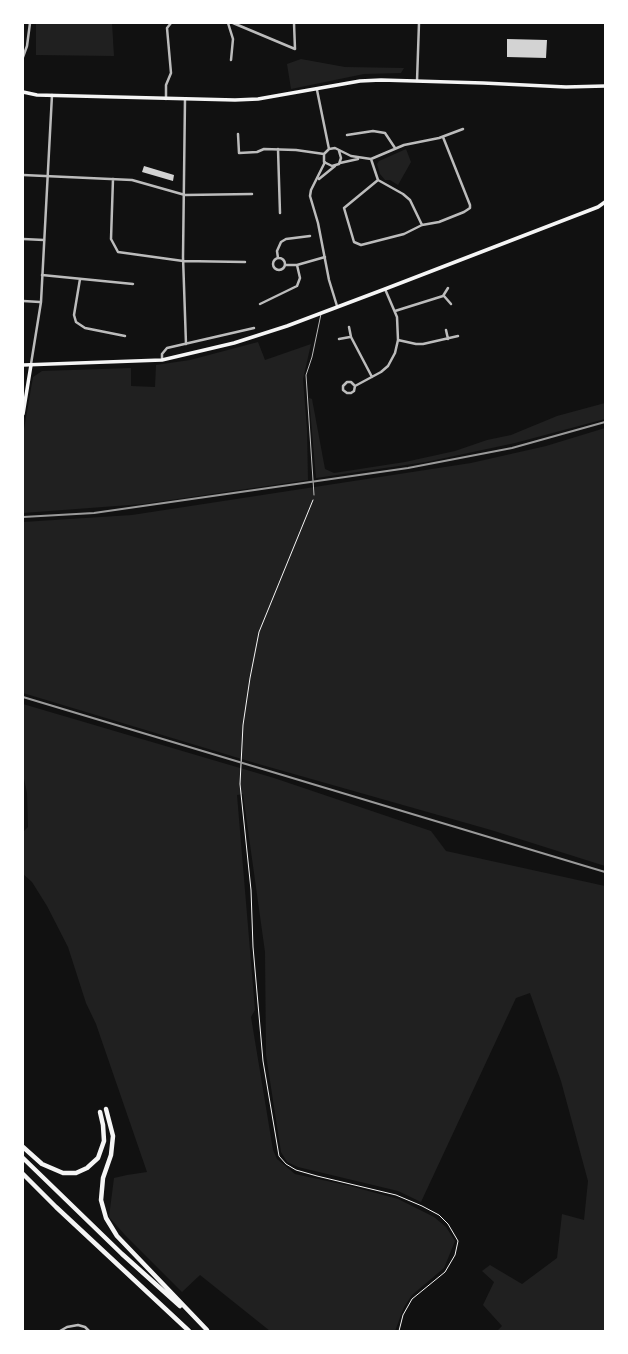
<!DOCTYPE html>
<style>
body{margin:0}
#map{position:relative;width:628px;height:1354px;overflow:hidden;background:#111;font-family:"Noto Serif",serif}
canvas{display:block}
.frame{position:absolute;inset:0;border:24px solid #fff;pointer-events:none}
</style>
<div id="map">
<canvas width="628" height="1354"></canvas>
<div class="frame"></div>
</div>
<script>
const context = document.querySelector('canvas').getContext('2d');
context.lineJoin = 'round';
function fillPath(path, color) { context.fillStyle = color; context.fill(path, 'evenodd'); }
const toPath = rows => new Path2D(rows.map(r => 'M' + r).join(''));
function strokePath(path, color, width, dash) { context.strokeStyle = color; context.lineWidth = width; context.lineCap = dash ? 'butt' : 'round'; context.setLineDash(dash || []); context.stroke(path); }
fillPath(toPath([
 [36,23,112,23,114,56,36,55],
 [301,59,345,67,404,68,401,73,364,74,291,89,287,64],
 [406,149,411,162,398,185,390,180,385,180,380,174,377,164,379,161],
 [258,342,265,360,311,344,303,379,307,430,308,480,143,504,23,513,23,435,33,377,42,371,131,368,131,386,155,387,156,365,190,360],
 [309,398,312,399,325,469,334,473,405,462,455,451,487,440,511,435,557,416,605,403,605,419,515,443,426,462,316,478],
 [605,428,605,866,491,830,255,763,23,693,23,522,132,515,471,463,546,446],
 [23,704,274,778,431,831,446,851,605,886,605,1331,497,1331,502,1326,483,1305,494,1282,482,1271,490,1265,522,1284,557,1258,562,1214,584,1220,588,1181,561,1081,530,993,516,998,421,1202,398,1191,298,1167,287,1162,281,1152,266,1055,265,952,243,794,237,795,255,1010,251,1017,273,1150,277,1159,295,1174,350,1186,398,1199,434,1217,446,1227,455,1241,444,1268,412,1295,404,1307,395,1331,270,1331,200,1275,182,1292,125,1235,109,1217,114,1178,127,1175,147,1172,96,1024,86,1003,68,947,47,906,32,882,23,874,23,832,28,827,27,793,23,774]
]), '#202020');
fillPath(toPath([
 [507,39,547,40,546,58,507,57],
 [144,166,174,175,173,181,142,172]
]), '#d3d3d3');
strokePath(toPath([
 [313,500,259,632,250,678,243,725,240,784,251,890,253,947,263,1061,279,1156,286,1164,296,1170,317,1176,396,1195,422,1206,439,1215,448,1224,458,1241,455,1255,445,1272,412,1299,403,1315,399,1331]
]), '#f5f5f5', 1);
strokePath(toPath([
 [314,495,306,375,312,357,321,314]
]), '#bcbcbc', 1);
strokePath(toPath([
 [228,23,233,39,231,60],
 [233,23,295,49,294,23],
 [417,81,419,23],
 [317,90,329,149],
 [166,99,166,85,171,73,167,28,171,23],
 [185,99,183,257,186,344],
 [238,134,239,153,257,152,264,149,296,150,324,154],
 [347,135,373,131,385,133,395,148],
 [278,149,280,213],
 [339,151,341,158,339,164,332,166,324,162,324,154,329,149,335,148,351,156,371,159,404,145,439,138,463,129],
 [371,159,378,180,403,194,410,200,422,225,439,222,464,212,470,208,470,205,443,137],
 [325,162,311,190,310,196,318,223,329,280,337,306],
 [340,163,358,159],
 [23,175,132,180,185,195,252,194],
 [113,179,111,239,118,252,183,261,245,262],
 [319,179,335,166],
 [378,180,344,208,354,242,361,245,404,234,422,225],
 [23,239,44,240],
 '273 264a6 6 0 1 1 12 0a6 6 0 1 1-12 0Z',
 [278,258,277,251,281,242,286,239,310,236],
 [285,265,297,265,325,257],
 [42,275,133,284],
 [80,279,74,315,76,322,85,328,125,336],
 [444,296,451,304],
 [23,301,40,302],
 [260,304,297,286,300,278,297,265],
 [395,311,443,296,448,288],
 [349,327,351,337,372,377],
 [446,330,448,339],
 [339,339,350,337],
 [398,340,416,344,423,344,458,336],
 [162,359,162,354,167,348,254,328],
 [355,386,351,382,347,382,343,386,343,390,347,393,351,393,354,391,355,386,381,372,388,366,395,353,398,340,397,317,385,289],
 [60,1331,67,1327,78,1325,85,1327,89,1331]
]), '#bcbcbc', 2.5);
strokePath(toPath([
 [23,57,27,46,30,23],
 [31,364,41,302,52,95]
]), '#bcbcbc', 2.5);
strokePath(toPath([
 [23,92,37,95,235,100,258,99,360,81,381,80,483,83,566,87,605,86],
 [23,414,31,365]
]), '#f5f5f5', 3.5);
strokePath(toPath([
 [23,365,162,360,234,343,287,326,385,289,598,207,605,202]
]), '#f5f5f5', 3.5);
strokePath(toPath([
 [106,1109,113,1136,111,1155,103,1178,101,1200,106,1218,117,1236,207,1330],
 [23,1147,42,1164,63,1173,76,1173,87,1168,98,1158,104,1141,103,1125,100,1112],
 [23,1158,122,1254,180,1306],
 [23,1174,56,1207,189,1331]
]), '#f5f5f5', 4.5);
strokePath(toPath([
 [23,517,94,513,408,468,512,448,605,422],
 [23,697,605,872]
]), '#9a9a9a', 2);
</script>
